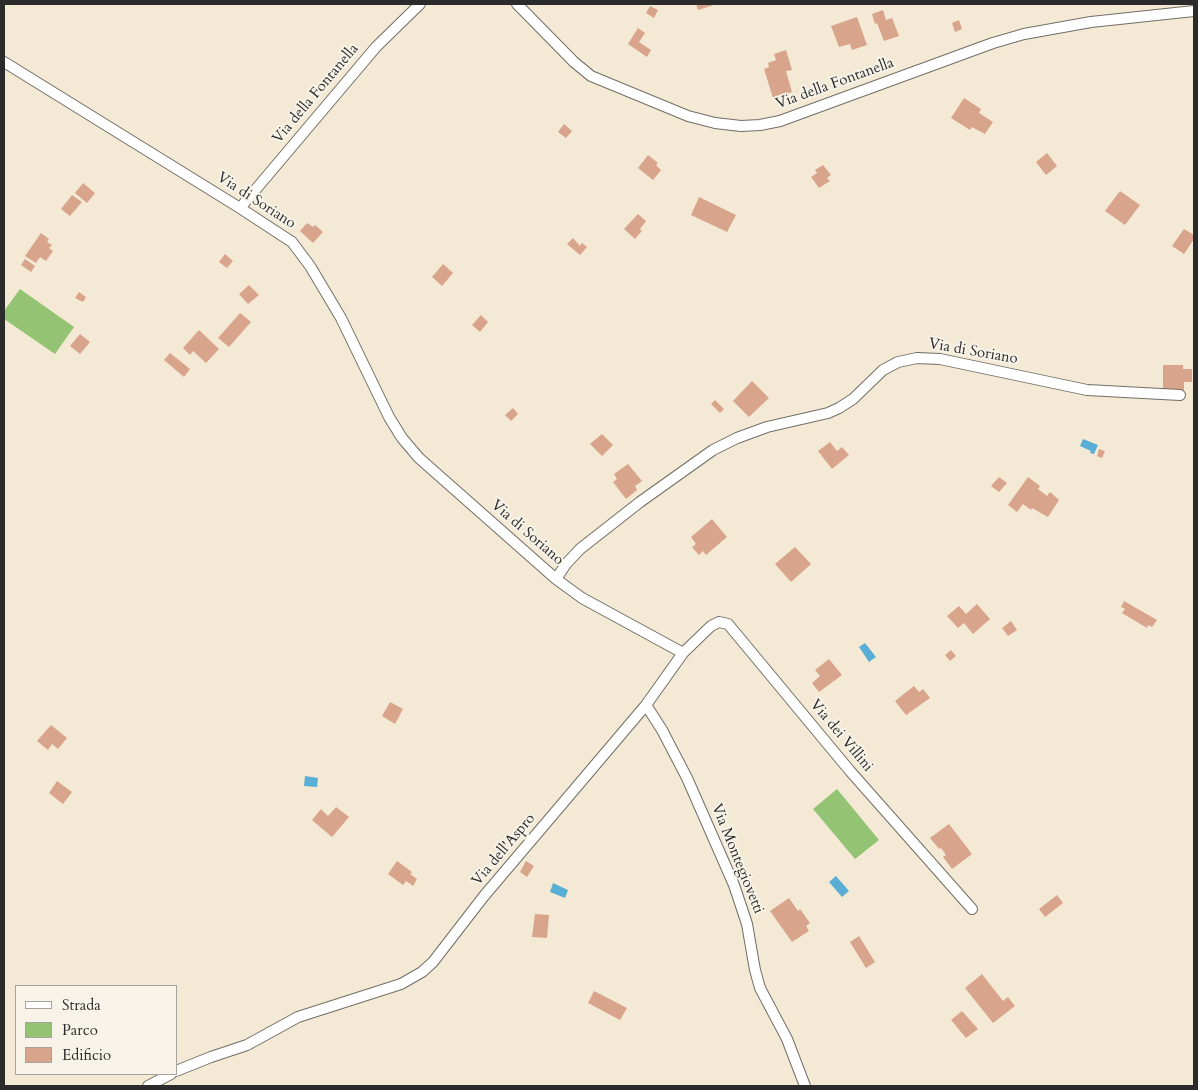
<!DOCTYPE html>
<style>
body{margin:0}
#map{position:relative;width:1198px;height:1090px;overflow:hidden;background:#f4e9d4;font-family:Cardo,serif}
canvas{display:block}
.frame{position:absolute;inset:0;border:5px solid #2b2b2b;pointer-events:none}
.legend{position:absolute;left:15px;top:985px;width:162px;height:90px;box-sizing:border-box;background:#f7f3e8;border:1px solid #a5a39c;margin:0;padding:6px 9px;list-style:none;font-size:15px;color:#2b2b2b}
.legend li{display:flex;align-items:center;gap:10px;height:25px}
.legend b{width:25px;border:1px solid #a5a39c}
</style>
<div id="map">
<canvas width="1198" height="1090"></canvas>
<div class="frame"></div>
<ul class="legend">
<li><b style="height:6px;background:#fff"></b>Strada</li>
<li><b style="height:14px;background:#93c373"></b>Parco</li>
<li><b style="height:14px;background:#d8a48c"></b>Edificio</li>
</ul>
</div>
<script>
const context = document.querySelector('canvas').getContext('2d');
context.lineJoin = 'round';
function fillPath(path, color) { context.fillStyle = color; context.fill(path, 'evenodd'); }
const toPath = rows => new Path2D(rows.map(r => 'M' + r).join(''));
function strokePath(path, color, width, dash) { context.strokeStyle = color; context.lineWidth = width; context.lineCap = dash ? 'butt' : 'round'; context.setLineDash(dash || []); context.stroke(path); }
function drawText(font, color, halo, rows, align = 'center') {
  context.font = font + ' Cardo,serif'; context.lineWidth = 4; context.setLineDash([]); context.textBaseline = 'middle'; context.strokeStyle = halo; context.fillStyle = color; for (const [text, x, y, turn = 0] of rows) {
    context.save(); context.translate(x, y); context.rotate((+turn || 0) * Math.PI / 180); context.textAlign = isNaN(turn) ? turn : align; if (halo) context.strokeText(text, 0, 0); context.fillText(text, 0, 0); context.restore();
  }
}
fillPath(toPath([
 [20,289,74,327,55,354,4,319,4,311],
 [837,789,879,840,855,859,813,809]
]), '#93c373');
fillPath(toPath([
 [1083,439,1098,445,1094,454,1090,453,1091,451,1080,446],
 [865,643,876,657,869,662,859,647],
 [305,776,318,778,317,787,304,786],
 [836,876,849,891,842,897,829,882],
 [553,883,568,890,565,898,550,892]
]), '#59aed5');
fillPath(toPath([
 [696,4,717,4,698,10],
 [650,6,658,10,654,18,646,13],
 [883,10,886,20,892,18,899,36,884,41,877,23,875,24,872,14],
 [857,17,867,45,852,50,850,44,839,47,831,26],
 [959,20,962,29,955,32,952,23],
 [638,28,645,33,639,42,651,50,647,57,628,44],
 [786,50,792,70,786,71,792,92,773,98,764,69,769,67,768,63,776,60,774,54],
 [964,98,981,109,979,113,993,122,985,134,972,127,970,130,951,118],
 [564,124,572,131,566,138,558,132],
 [1047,153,1057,166,1046,175,1036,162],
 [648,155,658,163,656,165,661,170,653,180,638,168],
 [823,165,831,175,827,178,830,181,819,188,811,177,817,173,815,170],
 [83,183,95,193,87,203,75,193],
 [1120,191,1140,205,1125,225,1105,211],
 [72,195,82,202,70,216,61,209],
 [699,197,736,215,727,232,691,215],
 [638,214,646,221,640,229,642,231,635,239,624,229],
 [307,223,313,227,315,225,323,232,313,243,300,231],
 [1184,229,1194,235,1194,239,1184,254,1172,246],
 [41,233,49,239,47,242,52,245,49,248,53,251,46,261,40,257,36,263,25,256],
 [573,238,580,246,582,243,587,247,580,255,567,244],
 [225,254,233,261,227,268,219,262],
 [25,259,35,266,31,272,21,265],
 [443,264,453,273,442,286,432,277],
 [249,285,259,295,248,304,239,294],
 [79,292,86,297,83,302,75,298],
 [240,313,251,322,229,347,218,338],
 [481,315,488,322,480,332,472,325],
 [199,330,219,349,206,363,193,351,190,355,183,348],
 [80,334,90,342,80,354,70,346],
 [170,353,190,369,184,377,164,360],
 [1163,365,1183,365,1183,369,1192,369,1192,382,1184,382,1184,391,1163,391],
 [752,381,769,398,749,417,733,401],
 [715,400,724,409,720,413,711,404],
 [513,408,518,414,511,421,505,415],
 [602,434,613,445,602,456,590,444],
 [830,442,837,451,842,447,849,455,832,469,818,451],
 [1099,449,1105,451,1102,458,1097,456],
 [628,464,642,481,635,486,637,490,626,499,613,482,617,479,614,474],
 [999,477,1007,483,999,492,991,486],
 [1028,477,1040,486,1038,489,1047,496,1050,492,1059,500,1048,517,1032,508,1031,510,1023,504,1017,512,1008,505],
 [712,519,727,537,706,555,703,551,699,555,692,547,696,544,691,537],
 [795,547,811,564,791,582,775,564],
 [1124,601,1157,620,1152,627,1148,625,1147,628,1122,613,1125,609,1121,607],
 [977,604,990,619,973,634,964,623,958,628,947,616,959,606,966,614],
 [1011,621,1017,630,1008,636,1002,628],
 [951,650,956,656,950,661,945,655],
 [829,659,842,675,819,692,812,683,820,676,815,670],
 [914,686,919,692,923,689,930,698,906,715,895,701],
 [390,702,403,709,395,724,382,716],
 [51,725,67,738,58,749,52,744,48,750,37,741],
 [57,781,72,792,63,804,49,793],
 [336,807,349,817,332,837,312,820,321,809,328,816],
 [949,824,972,854,952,869,943,857,946,855,941,848,939,849,930,838],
 [397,861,412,872,410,874,417,879,413,886,406,881,403,885,388,874],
 [526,861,534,866,527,877,520,872],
 [1057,895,1063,903,1045,917,1039,909],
 [789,898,798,911,800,909,810,923,806,926,809,931,792,942,770,911],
 [535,914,549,915,547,938,532,937],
 [859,936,875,962,866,968,850,942],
 [982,974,1003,1001,1008,997,1015,1006,993,1023,965,988],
 [594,991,627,1008,620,1020,588,1003],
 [962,1011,978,1029,966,1038,951,1020]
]), '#d8a48c');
const minor = toPath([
 [517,4,574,62,591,76,688,116,715,123,741,126,760,125,780,121,993,43,1024,34,1091,22,1194,11],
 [4,62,240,208,292,242,310,266,341,318,389,417,402,438,419,458,556,579,566,564,580,549,640,502,713,450,737,438,767,427,828,413,839,408,853,399,883,370,898,362,917,358,940,359,1087,390,1180,395],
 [240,208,376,47,420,4],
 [683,653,711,626,719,622,728,624,850,771,972,909],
 [646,705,662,730,687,778,734,885,747,924,755,970,760,988,787,1039,805,1086],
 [176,1071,211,1057,247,1045,298,1017,401,984,422,972,433,962,484,896,646,705,683,653,582,598,556,579],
 [148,1086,171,1074]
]);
strokePath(minor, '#716e66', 12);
strokePath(minor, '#fff', 10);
drawText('15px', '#2b2b2b', '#f7f3e8', [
 ["Via della Fontanella",835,84,-20],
 ["Via della Fontanella",316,94,-50],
 ["Via di Soriano",256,201,33],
 ["Via di Soriano",973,352,10],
 ["Via di Soriano",527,533,41],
 ["Via dei Villini",841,736,50],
 ["Via dell'Aspro",504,850,-50],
 ["Via Montegiovetti",737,859,68]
]);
</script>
